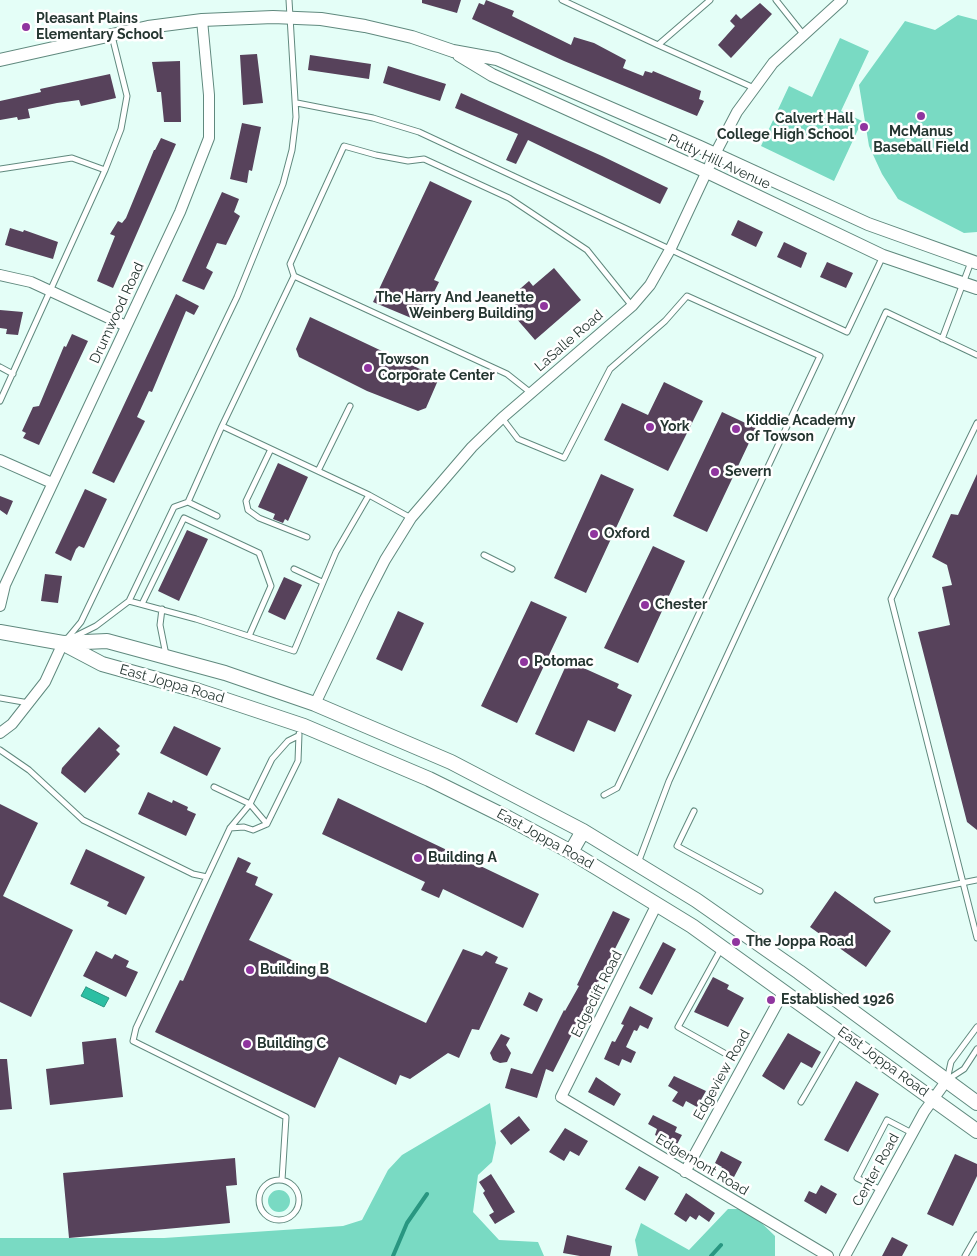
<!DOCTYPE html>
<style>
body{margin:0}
canvas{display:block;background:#e4fef7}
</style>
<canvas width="977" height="1256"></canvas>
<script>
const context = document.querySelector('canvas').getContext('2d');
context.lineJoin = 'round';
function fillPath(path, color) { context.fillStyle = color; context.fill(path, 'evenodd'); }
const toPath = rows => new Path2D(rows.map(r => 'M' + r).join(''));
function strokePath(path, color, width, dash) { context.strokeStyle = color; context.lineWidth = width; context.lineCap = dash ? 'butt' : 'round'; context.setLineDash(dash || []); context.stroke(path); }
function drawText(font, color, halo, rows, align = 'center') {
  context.font = font + ' Raleway,sans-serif'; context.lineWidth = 5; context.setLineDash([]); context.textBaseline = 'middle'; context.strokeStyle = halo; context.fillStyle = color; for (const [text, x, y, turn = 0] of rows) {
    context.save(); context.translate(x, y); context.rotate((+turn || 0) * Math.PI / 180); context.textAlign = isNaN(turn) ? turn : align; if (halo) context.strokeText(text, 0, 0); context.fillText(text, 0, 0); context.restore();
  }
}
fillPath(toPath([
 [958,15,977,20,977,232,964,233,898,199,882,174,869,146,859,85,905,21,935,30],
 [840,38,869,51,841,111,862,121,834,181,761,146,789,86,812,97],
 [490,1103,496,1143,492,1162,478,1175,473,1212,499,1240,538,1242,544,1256,0,1256,0,1238,164,1238,343,1226,362,1220,388,1170,402,1155],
 '268 1201a11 11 0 1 1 22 0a11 11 0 1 1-22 0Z',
 [728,1209,747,1209,775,1236,775,1256,638,1256,635,1240,641,1223,689,1250]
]), '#79dac3');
const water = toPath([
 [86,987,109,998,104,1007,81,996,86,987]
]);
fillPath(water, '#2bbfa3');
strokePath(water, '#299681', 1);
strokePath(toPath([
 [393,1256,407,1223,427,1194],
 [711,1256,721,1245]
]), '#299681', 4);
fillPath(toPath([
 [422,0,461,0,457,13,422,3],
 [486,0,514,11,512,16,571,45,574,37,594,43,626,60,623,68,643,76,645,71,652,73,653,71,701,91,699,99,704,101,697,116,564,61,472,19,479,3,484,5],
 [760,3,772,14,731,58,718,45,735,26,730,21,736,14,741,19],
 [257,54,263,103,243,105,240,55],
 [310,55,371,64,369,79,308,70],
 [180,61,181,122,164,122,161,92,157,92,152,62],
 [388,66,446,84,440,101,383,83],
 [110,74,116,98,81,106,79,100,57,103,28,109,30,118,18,120,17,117,0,120,0,101,41,92,40,89],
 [461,93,602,156,668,188,660,204,528,140,516,164,506,160,518,134,455,108],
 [242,123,261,127,252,171,249,170,247,183,230,179],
 [161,138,176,144,113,288,97,281,115,236,110,234,118,221,122,223,126,218,154,150,155,150],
 [430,181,472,201,434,280,439,282,434,292,429,293,416,320,373,302],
 [222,192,239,199,234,212,240,216,226,245,217,243,206,268,213,272,204,290,182,281],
 [738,220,763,232,756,247,731,235],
 [10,228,23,232,24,230,58,242,53,259,5,245],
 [784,242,807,253,801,268,777,257],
 [827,262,853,273,846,288,820,277],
 [554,268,581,300,535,340,509,310,518,302,513,295,529,281,533,286],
 [176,294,199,306,194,315,186,311,152,392,149,391,137,417,145,421,114,483,92,473],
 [0,310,23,312,18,335,6,334,7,329,0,328],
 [310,317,439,378,426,408,418,411,367,391,299,357,296,349],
 [72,334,88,341,39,445,23,438,26,433,22,431,33,407,39,406,64,346,66,347],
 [664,382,703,401,668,471,604,440,622,403,648,415],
 [722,412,756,428,707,532,673,516],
 [278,463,308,477,288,521,285,519,283,523,273,519,275,514,258,507],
 [601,474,634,489,586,593,554,578],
 [977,474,977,830,967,822,918,632,950,625,942,587,952,585,947,565,932,557,951,514,958,515],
 [85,489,107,499,84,548,79,546,76,549,71,561,55,553],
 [0,496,13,501,7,515,0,510],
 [187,530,208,539,179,601,158,591],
 [653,546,685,561,638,663,604,648],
 [45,574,62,576,58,603,41,601],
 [284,577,302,585,285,620,268,612],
 [531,601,567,617,517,723,481,706],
 [398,611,424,623,402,671,376,659],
 [568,661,619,684,617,688,632,695,615,732,588,720,574,752,535,734],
 [174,726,221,748,207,776,160,753],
 [99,727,120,746,116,750,120,754,85,793,61,773,62,768],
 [148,792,172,803,173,800,188,807,187,810,196,814,186,836,138,814],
 [338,798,539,894,523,928,443,889,439,898,421,890,425,882,322,834],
 [0,804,38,823,3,896,73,930,31,1017,0,1002],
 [86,849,145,877,126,915,107,906,109,902,70,884],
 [238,857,251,863,246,872,258,877,255,885,273,894,249,940,426,1023,463,949,482,956,486,951,498,957,495,963,508,968,479,1030,472,1029,459,1058,448,1053,410,1079,400,1075,396,1085,339,1057,315,1108,155,1032,180,980,183,981],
 [835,891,891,931,866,967,810,927],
 [613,911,630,919,553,1072,546,1069,537,1098,505,1088,511,1068,532,1074,564,1010,565,1011,579,986,577,985],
 [663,942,676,949,652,995,639,988],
 [96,951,112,959,115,954,129,961,126,967,138,972,126,997,83,976],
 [713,977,729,985,727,989,744,998,728,1027,694,1012],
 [529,992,543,999,537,1012,523,1005],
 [630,1006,653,1018,648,1029,640,1025,637,1031,634,1030,626,1047,636,1052,631,1063,622,1059,619,1066,604,1059,612,1041,615,1042,624,1025,621,1024],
 [788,1033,821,1052,812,1068,801,1062,784,1090,762,1076],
 [501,1034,510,1038,506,1045,511,1053,507,1062,500,1063,493,1060,490,1053],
 [116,1038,123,1097,50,1105,46,1069,84,1064,82,1042],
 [0,1059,7,1059,12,1109,0,1110],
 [674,1076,706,1091,697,1107,686,1101,683,1107,672,1101,678,1092,668,1086],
 [596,1077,621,1094,614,1106,588,1092],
 [856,1081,879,1094,848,1152,824,1140],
 [653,1115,677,1127,675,1132,682,1135,676,1146,655,1135,657,1129,648,1124],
 [519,1116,530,1130,511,1145,500,1131],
 [565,1128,588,1141,579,1156,570,1151,564,1161,549,1152],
 [721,1151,742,1162,734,1177,720,1170,722,1167,715,1163],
 [955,1154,977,1164,977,1176,953,1226,927,1214],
 [235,1158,237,1185,226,1186,230,1223,69,1238,63,1173],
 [639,1166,659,1177,645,1201,625,1189],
 [491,1174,515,1212,495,1224,489,1215,494,1212,483,1193,485,1191,479,1182],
 [821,1185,837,1194,826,1214,804,1201,809,1191,816,1194],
 [686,1193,715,1213,709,1222,699,1215,696,1220,690,1216,686,1222,674,1214],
 [567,1235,612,1246,610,1256,580,1256,563,1253],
 [892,1237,908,1245,902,1256,882,1256]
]), '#57425b');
const service = toPath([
 [562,0,658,45,710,0],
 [776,0,803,34],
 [658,45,754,88],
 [297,103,373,118,419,132,847,332,883,256],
 [0,169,72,158,105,170],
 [942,339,971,262],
 [0,367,13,374],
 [531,393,507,374,294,276,290,264,344,146,376,155,408,161,424,159,509,198,587,250,632,306],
 [0,401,105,170,121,129,127,96,112,36],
 [502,418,518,439,564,458,610,369,665,321,687,296,820,356,617,788,604,795],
 [977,423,891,599,977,938],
 [222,426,294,276],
 [271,449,246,501,248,510,259,518,307,537],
 [318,471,350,406],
 [188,502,222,426,369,495,411,518],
 [484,555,512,569],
 [294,569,322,582],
 [129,601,196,619,294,651,336,552,369,495],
 [142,604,184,518,259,553,271,586,249,636],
 [162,609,160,625,166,655],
 [72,638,96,626,129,601,174,507,188,502,217,516],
 [66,640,81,622,237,297,283,184,292,150,296,117,289,0],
 [0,698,29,703],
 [0,750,29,770,83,820,193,874,207,877],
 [214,787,250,804,267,824],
 [694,811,677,846,760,891],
 [230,828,244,827,253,830,267,824,298,761,299,734],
 [638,863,669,781,886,312,977,355],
 [877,900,977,880],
 [721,949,678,1027,726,1054],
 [947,1080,951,1062,977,1027],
 [947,1080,964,1069,977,1049],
 [801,1102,840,1035],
 '259 1200a20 20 0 1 1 40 0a20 20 0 1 1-40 0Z',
 [282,1180,286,1117,133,1041,136,1028,230,828,250,804,272,759,288,741,298,736],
 [881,1190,857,1178,887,1120,912,1133],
 [965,1256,977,1235]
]);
const minor = toPath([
 [0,275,31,282,126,326],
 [0,460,52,483],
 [0,606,5,585,180,212,209,138,209,95,202,20],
 [315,704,365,599,385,560,411,518,472,447,502,418,632,306,650,285,671,248,715,154,737,112,773,63,842,0],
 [0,733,12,724,45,682,63,643],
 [657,904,561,1097,828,1256],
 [685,1172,784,991],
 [845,1256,924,1112,947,1080]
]);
const tertiary = toPath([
 [459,55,492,75,707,172,883,256,977,288],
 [0,60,148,27,202,20,273,17,321,19,365,26,412,37,453,51,497,59,700,147,868,224,977,263]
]);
const secondary = toPath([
 [0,632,63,643,107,641,225,673,315,704,451,762,583,831,696,900,799,972,977,1103],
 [64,644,102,664,199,691,304,726,429,779,508,818,571,852,692,926,977,1131],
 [571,852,583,831]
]);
strokePath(service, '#60897e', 7);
strokePath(minor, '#60897e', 12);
strokePath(tertiary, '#60897e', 14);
strokePath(secondary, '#60897e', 16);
strokePath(service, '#fff', 5);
strokePath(minor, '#fff', 10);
strokePath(tertiary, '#fff', 12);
strokePath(secondary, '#fff', 14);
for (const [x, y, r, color] of [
 [26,27,5,"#90359f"],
 [921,116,5,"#90359f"],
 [864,127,5,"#90359f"],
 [544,306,5,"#90359f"],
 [368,368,5,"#90359f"],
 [650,427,5,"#90359f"],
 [736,429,5,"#90359f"],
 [715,472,5,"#90359f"],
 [594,534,5,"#90359f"],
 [645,605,5,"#90359f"],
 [524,662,5,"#90359f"],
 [418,858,5,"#90359f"],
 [736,942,5,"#90359f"],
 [250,970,5,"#90359f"],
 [771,1000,5,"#90359f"],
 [247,1044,5,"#90359f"]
]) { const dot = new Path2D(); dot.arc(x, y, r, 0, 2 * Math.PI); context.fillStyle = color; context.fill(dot); strokePath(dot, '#fff', 2); }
drawText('bold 14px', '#253631', '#fff', [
 ["Pleasant Plains",36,19],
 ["Elementary School",36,35],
 ["Calvert Hall",854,119,"right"],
 ["College High School",854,135,"right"],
 ["McManus",921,132,"center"],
 ["Baseball Field",921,148,"center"],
 ["The Harry And Jeanette",534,298,"right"],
 ["Weinberg Building",534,314,"right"],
 ["Towson",378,360],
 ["Corporate Center",378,376],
 ["Kiddie Academy",746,421],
 ["of Towson",746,437],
 ["York",660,427],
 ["Severn",725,472],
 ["Oxford",604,534],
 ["Chester",655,605],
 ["Potomac",534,662],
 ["Building A",428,858],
 ["The Joppa Road",746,942],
 ["Building B",260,970],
 ["Established 1926",781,1000],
 ["Building C",257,1044]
], 'left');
drawText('14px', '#253631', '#fff', [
 ["Putty Hill Avenue",719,162,25],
 ["Drumwood Road",117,313,-65],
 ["LaSalle Road",569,341,-41],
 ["East Joppa Road",172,684,16],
 ["East Joppa Road",545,839,29],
 ["Edgeclift Road",597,994,-63],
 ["East Joppa Road",883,1062,36],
 ["Edgeview Road",722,1075,-61],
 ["Edgemont Road",702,1165,31],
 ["Center Road",876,1170,-61]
]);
</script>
